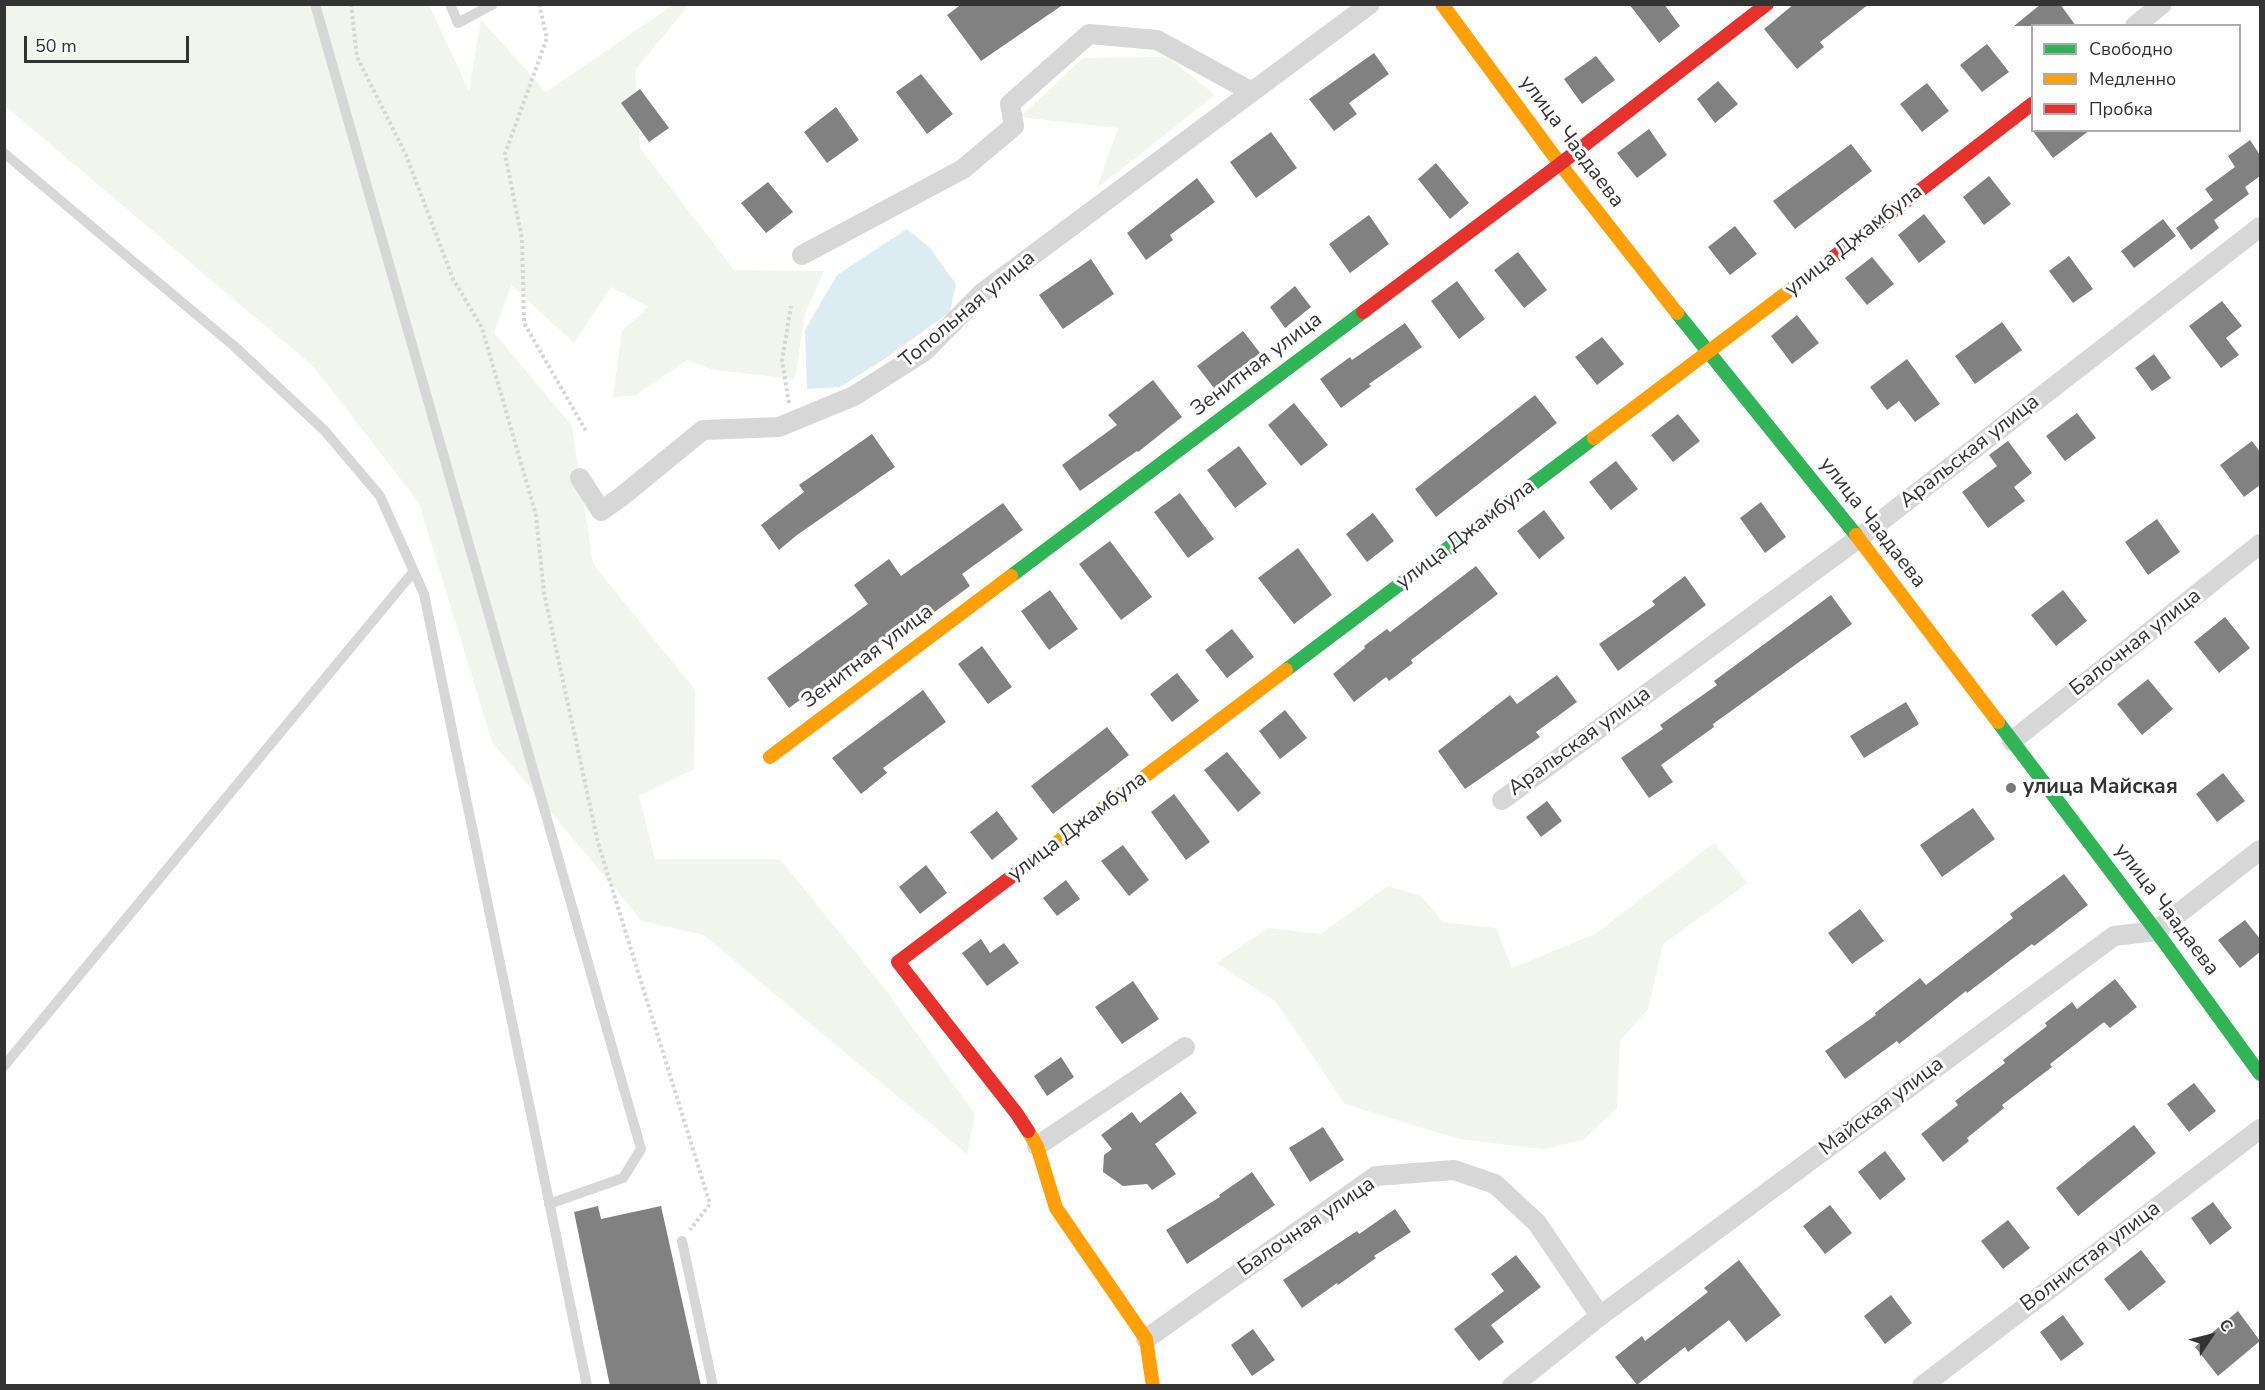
<!DOCTYPE html>
<meta charset="utf-8">
<style>
body{margin:0}
#map{position:relative;width:2265px;height:1390px;overflow:hidden;background:#fff;font-family:"Nunito Sans",sans-serif}
canvas{display:block}
.frame{position:absolute;inset:0;border:6px solid #333;pointer-events:none}
.legend{position:absolute;left:2031px;top:24px;width:210px;height:108px;box-sizing:border-box;background:#fff;border:2px solid #adadad;margin:0;padding:8px 10px;list-style:none;font-size:18px;color:#333}
.legend li{display:flex;align-items:center;gap:12px;height:30px}
.legend b{width:30px;border:2px solid #adadad}
.north{position:absolute;left:2181px;top:1306px;width:60px;height:60px;-webkit-text-stroke:4px #fff;paint-order:stroke;rotate:55deg;font-size:16px;font-weight:700;line-height:24px;text-align:center;color:#333}
.north::after{content:'';display:block;margin:auto;width:21px;height:27px;background:#333;clip-path:polygon(50% 0,100% 100%,50% 72%,0 100%)}
.scale{position:absolute;left:24px;top:36px;width:165px;height:27px;box-sizing:border-box;border:3px solid #333;border-top:0;padding-left:8px;font-size:18px;line-height:21px;white-space:nowrap;color:#333;-webkit-text-stroke:4px #fff;paint-order:stroke}
</style>
<div id="map">
<canvas width="2265" height="1390"></canvas>
<div class="frame"></div>
<ul class="legend">
<li><b style="height:8px;background:#30b455"></b>Свободно</li>
<li><b style="height:8px;background:#ff9f0a"></b>Медленно</li>
<li><b style="height:8px;background:#e5322d"></b>Пробка</li>
</ul>
<div class="north">С</div>
<div class="scale">50 m</div>
</div>
<script>
const context = document.querySelector('canvas').getContext('2d');
context.lineJoin = 'round';
function fillPath(path, color) { context.fillStyle = color; context.fill(path, 'evenodd'); }
const toPath = rows => new Path2D(rows.map(r => 'M' + r).join(''));
function strokePath(path, color, width, dash) { context.strokeStyle = color; context.lineWidth = width; context.lineCap = dash ? 'butt' : 'round'; context.setLineDash(dash || []); context.stroke(path); }
function drawText(font, color, halo, rows, align = 'center') {
  context.font = font + ' "Nunito Sans",sans-serif'; context.lineWidth = 6; context.setLineDash([]); context.textBaseline = 'middle'; context.strokeStyle = halo; context.fillStyle = color; for (const [text, x, y, turn = 0] of rows) {
    context.save(); context.translate(x, y); context.rotate((+turn || 0) * Math.PI / 180); context.textAlign = isNaN(turn) ? turn : align; if (halo) context.strokeText(text, 0, 0); context.fillText(text, 0, 0); context.restore();
  }
}
fillPath(toPath([
 [5,5,429,5,469,91,481,20,546,92,673,5,689,5,635,70,640,148,734,270,824,271,805,313,795,379,714,370,687,360,636,395,613,397,622,331,649,307,611,287,574,343,511,285,494,333,572,426,593,564,695,690,694,769,639,796,655,859,780,859,884,988,975,1114,967,1154,704,935,642,921,492,742,419,503,314,367,5,106],
 [1168,57,1215,95,1097,188,1118,128,1020,117,1083,58],
 [1714,843,1748,883,1663,944,1648,1009,1620,1041,1617,1108,1583,1140,1543,1149,1459,1139,1345,1104,1276,1002,1217,963,1268,928,1320,934,1388,886,1421,896,1443,922,1496,928,1512,968,1595,934]
]), '#f1f5ed');
fillPath(toPath([
 [907,229,929,247,956,284,950,312,886,358,840,387,807,389,805,330,837,275]
]), '#ddebf3');
fillPath(toPath([
 [962,4,1064,4,981,61,947,15],
 [1629,4,1664,4,1680,26,1659,43],
 [1794,4,1869,4,1820,42,1824,47,1797,69,1764,29],
 [2041,4,2060,4,2076,26,2014,26],
 [1987,44,2009,72,1982,92,1960,65],
 [1374,53,1389,74,1349,103,1357,114,1334,131,1309,99],
 [1596,56,1615,80,1582,104,1564,79],
 [921,74,953,114,927,134,896,92],
 [1718,81,1738,104,1715,123,1697,99],
 [1927,83,1949,111,1922,132,1900,104],
 [640,89,669,128,649,142,621,103],
 [836,107,859,140,827,163,804,132],
 [1649,129,1667,155,1637,178,1617,153],
 [2032,130,2090,130,2053,158],
 [1271,132,1297,168,1256,198,1230,162],
 [2250,140,2260,155,2260,176,2245,187,2249,194,2214,220,2219,228,2191,250,2176,228,2213,200,2205,189,2235,167,2228,156],
 [1851,144,1872,171,1795,229,1773,201],
 [1436,163,1469,203,1450,219,1418,179],
 [1989,176,2011,204,1984,225,1963,197],
 [1197,178,1215,202,1170,235,1173,240,1146,260,1127,233],
 [768,182,793,212,766,233,741,203],
 [1924,214,1946,242,1919,263,1898,235],
 [1369,215,1389,244,1350,273,1329,244],
 [2163,219,2176,236,2134,268,2121,251],
 [1735,226,1757,254,1730,275,1708,247],
 [1518,252,1547,290,1524,308,1494,270],
 [2069,256,2093,289,2073,303,2049,271],
 [1872,257,1894,284,1867,305,1845,278],
 [1091,259,1114,294,1063,329,1039,295],
 [1457,281,1485,319,1459,339,1431,301],
 [1295,286,1311,307,1285,328,1270,307],
 [2222,301,2242,326,2226,338,2239,355,2221,368,2189,326],
 [1797,315,1819,343,1792,364,1771,336],
 [2002,322,2022,350,1975,384,1955,356],
 [1405,323,1422,347,1369,384,1371,386,1341,408,1320,379,1350,357,1352,360],
 [1243,331,1260,353,1214,388,1197,366],
 [1602,337,1624,364,1597,385,1575,357],
 [2154,354,2171,378,2152,391,2135,368],
 [1907,359,1940,404,1915,422,1899,401,1887,410,1870,387],
 [1153,380,1182,417,1138,452,1137,451,1080,491,1062,465,1117,425,1108,415],
 [1535,395,1557,423,1436,517,1415,489],
 [1294,403,1328,445,1301,466,1268,425],
 [2077,413,2096,438,2065,461,2046,436],
 [1678,414,1700,441,1673,462,1651,435],
 [872,434,895,467,797,535,779,550,761,525,804,492,799,485],
 [2008,441,2032,473,2014,487,2025,501,1988,528,1962,492,1997,466,1989,455],
 [2252,441,2260,452,2260,485,2244,497,2220,465],
 [1239,446,1267,484,1235,508,1207,470],
 [1616,461,1638,489,1611,510,1589,482],
 [1180,493,1214,539,1188,558,1154,512],
 [1761,502,1786,537,1765,553,1740,518],
 [1003,503,1023,530,962,574,970,586,895,641,890,634,789,708,767,678,868,604,854,585,889,559,901,576],
 [1544,510,1565,538,1539,559,1517,531],
 [1373,513,1394,541,1367,562,1346,534],
 [2157,519,2180,552,2148,575,2125,542],
 [1110,541,1152,597,1121,620,1079,564],
 [1298,548,1332,595,1294,624,1258,578],
 [1476,566,1498,594,1411,660,1413,663,1389,681,1386,677,1354,702,1333,674,1365,648,1364,646,1387,629,1390,632],
 [1685,576,1706,605,1618,671,1599,644,1655,605,1652,601],
 [1050,590,1078,629,1049,650,1021,611],
 [2063,590,2087,621,2056,646,2031,615],
 [1831,595,1852,624,1713,724,1714,727,1661,765,1673,782,1649,798,1621,758,1663,729,1660,725,1717,685,1714,681],
 [2225,617,2250,648,2219,673,2194,642],
 [1232,629,1254,657,1227,678,1205,650],
 [982,646,1012,687,988,704,958,664],
 [1177,673,1199,701,1172,722,1150,694],
 [1557,675,1577,702,1536,732,1540,737,1465,789,1438,751,1510,695,1517,704],
 [2148,679,2173,709,2142,735,2117,704],
 [923,690,946,722,883,768,887,773,861,794,832,758],
 [1906,702,1919,724,1864,758,1850,736],
 [1285,710,1307,738,1280,759,1259,731],
 [1107,727,1129,755,1053,814,1031,786],
 [1227,752,1261,793,1238,812,1204,770],
 [2223,773,2245,801,2217,822,2196,794],
 [1174,794,1210,842,1186,860,1151,812],
 [1547,801,1562,821,1541,837,1526,817],
 [1973,808,1995,839,1942,877,1920,845],
 [997,811,1018,839,992,860,970,832],
 [1123,845,1149,880,1129,896,1101,861],
 [926,865,947,893,920,914,899,887],
 [2064,874,2088,905,2034,946,2032,944,1967,993,1966,991,1899,1044,1897,1041,1845,1079,1825,1051,1876,1015,1875,1013,1920,978,1926,985,2013,918,2010,914],
 [1066,880,1080,899,1057,916,1043,898],
 [1860,909,1884,941,1852,964,1828,933],
 [2245,920,2260,939,2260,952,2240,968,2218,940],
 [981,939,990,953,1004,943,1019,963,987,986,962,953],
 [2115,979,2137,1007,2110,1028,2104,1022,2050,1064,2052,1067,2002,1105,2004,1108,1967,1138,1969,1141,1943,1162,1921,1134,1958,1105,1955,1101,2005,1063,2003,1060,2047,1026,2045,1023,2072,1002,2077,1009],
 [1133,981,1159,1019,1122,1044,1095,1007],
 [1061,1057,1074,1077,1047,1096,1034,1076],
 [2194,1083,2216,1111,2189,1132,2167,1104],
 [1181,1092,1197,1113,1155,1144,1176,1174,1152,1190,1147,1184,1123,1186,1103,1172,1104,1155,1112,1149,1101,1135,1132,1112,1140,1123],
 [2134,1125,2156,1153,2078,1216,2056,1188],
 [1323,1127,1344,1160,1310,1182,1289,1148],
 [1885,1151,1906,1179,1880,1200,1858,1172],
 [1252,1172,1275,1205,1187,1264,1166,1230,1220,1197,1219,1195],
 [2213,1202,2232,1228,2210,1245,2191,1218],
 [1830,1205,1852,1233,1825,1254,1803,1226],
 [598,1206,601,1219,661,1206,701,1386,610,1386,574,1212],
 [1395,1209,1411,1232,1374,1256,1376,1258,1338,1285,1337,1283,1302,1308,1283,1280,1357,1231,1359,1234],
 [2008,1220,2030,1248,2003,1269,1981,1241],
 [2141,1250,2166,1282,2129,1311,2104,1279],
 [1516,1255,1541,1287,1491,1325,1504,1342,1479,1361,1454,1329,1504,1291,1491,1274],
 [1739,1260,1781,1315,1746,1342,1729,1320,1688,1352,1685,1347,1637,1385,1615,1357,1642,1336,1645,1341,1708,1292,1704,1288],
 [1891,1295,1912,1323,1885,1344,1864,1316],
 [2238,1311,2260,1341,2218,1376,2195,1347],
 [2063,1315,2084,1344,2061,1361,2040,1332],
 [1253,1329,1275,1360,1252,1376,1231,1345]
]), '#818181');
strokePath(toPath([
 [351,4,357,57,406,155,453,279,482,328,536,515,544,593,598,843,710,1204,690,1230],
 [539,4,547,38,505,154,522,239,524,323,586,431],
 [789,403,782,361,791,306]
]), '#d6d6d6', 4, [3, 3]);
strokePath(toPath([
 [315,4,641,1149,623,1178,549,1204],
 [450,4,458,23,493,4],
 [4,153,234,346,324,430,380,496,424,594,587,1386],
 [4,1066,414,571],
 [682,1241,713,1386]
]), '#d7d7d7', 10);
strokePath(toPath([
 [2135,26,2162,4],
 [802,255,963,169,1014,126,1010,104,1089,34,1157,40,1252,92],
 [580,478,601,511,621,497,703,430,779,427,854,396,925,351,982,293,1370,4],
 [2012,741,2260,544],
 [1502,800,1859,538,2260,227],
 [1037,1146,1185,1047],
 [1146,1339,1376,1176,1454,1170,1495,1184,1537,1223,1600,1316],
 [1512,1386,1600,1316,2114,936,2156,931,2260,850],
 [1922,1386,2260,1129]
]), '#d7d7d7', 20);
strokePath(toPath([
 [1677,313,1856,535],
 [1011,576,1363,312],
 [1286,670,1594,438],
 [1998,722,2156,931,2260,1074]
]), '#30b455', 14);
strokePath(toPath([
 [1442,4,1560,164,1677,313],
 [1594,438,1822,266],
 [1856,535,1998,722],
 [770,757,1011,576],
 [1039,856,1286,670],
 [1028,1131,1037,1146,1056,1208,1146,1339,1153,1386]
]), '#ff9f0a', 14);
strokePath(toPath([
 [1822,266,2032,104],
 [1363,312,1560,164,1767,4],
 [1028,1131,1017,1114,898,962,1039,856]
]), '#e5322d', 14);
for (const [x, y, r, color] of [
 [2011,788,6,"#7a7a7a"]
]) { const dot = new Path2D(); dot.arc(x, y, r, 0, 2 * Math.PI); context.fillStyle = color; context.fill(dot); strokePath(dot, '#fff', 2); }
drawText('21px', '#333', '#fff', [
 ["улица Чаадаева",1571,142,53],
 ["улица Джамбула",1854,241,-38],
 ["Топольная улица",968,310,-40],
 ["Зенитная улица",1257,365,-37],
 ["Аральская улица",1970,452,-38],
 ["улица Чаадаева",1872,523,52],
 ["улица Джамбула",1466,535,-37],
 ["Балочная улица",2136,643,-38],
 ["Зенитная улица",868,657,-37],
 ["Аральская улица",1580,742,-36],
 ["улица Джамбула",1078,827,-37],
 ["улица Чаадаева",2166,910,53],
 ["Майская улица",1882,1107,-37],
 ["Балочная улица",1307,1227,-34],
 ["Волнистая улица",2091,1257,-37]
]);
drawText('bold 21px', '#333', '#fff', [
 ["улица Майская",2023,788]
], 'left');
</script>
